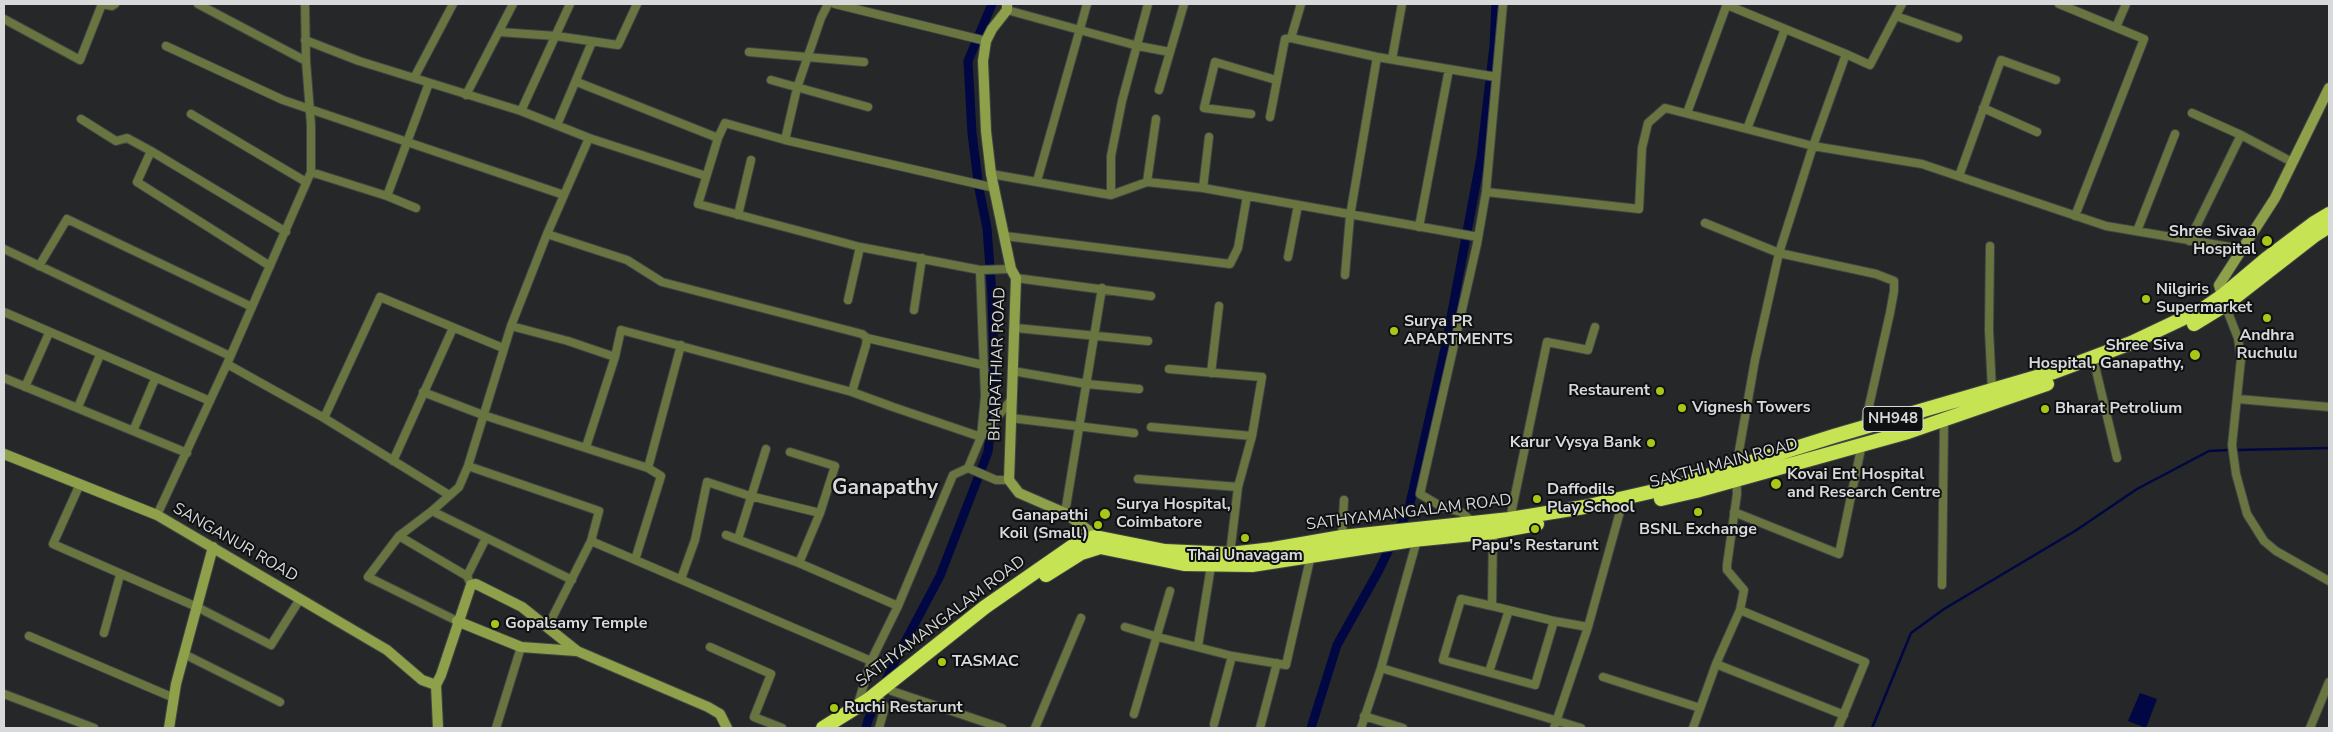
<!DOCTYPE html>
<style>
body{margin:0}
#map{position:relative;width:2333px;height:732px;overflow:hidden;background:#252729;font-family:"Nunito Sans",sans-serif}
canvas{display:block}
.frame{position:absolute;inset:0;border:5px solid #d8d9db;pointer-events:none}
</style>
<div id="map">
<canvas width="2333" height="732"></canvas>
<div class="frame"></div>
</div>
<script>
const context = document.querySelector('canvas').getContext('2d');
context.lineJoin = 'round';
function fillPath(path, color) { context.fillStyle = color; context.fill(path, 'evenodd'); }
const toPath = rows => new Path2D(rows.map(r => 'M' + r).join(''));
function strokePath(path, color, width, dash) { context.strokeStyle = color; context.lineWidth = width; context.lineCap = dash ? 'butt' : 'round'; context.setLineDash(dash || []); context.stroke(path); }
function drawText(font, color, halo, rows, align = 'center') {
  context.font = font + ' "Nunito Sans",sans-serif'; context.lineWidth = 4; context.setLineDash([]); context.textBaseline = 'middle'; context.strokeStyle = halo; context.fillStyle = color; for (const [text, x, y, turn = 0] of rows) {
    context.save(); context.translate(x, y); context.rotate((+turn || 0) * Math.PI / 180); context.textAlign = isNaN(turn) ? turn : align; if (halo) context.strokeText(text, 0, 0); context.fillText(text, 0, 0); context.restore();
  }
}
fillPath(toPath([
 [2140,693,2157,699,2146,728,2128,721]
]), '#000742');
strokePath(toPath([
 [2238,450,2329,448],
 [1872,728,1911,633,1944,609,2075,531,2137,489,2209,451,2228,450]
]), '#000742', 2.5);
strokePath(toPath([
 [866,728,868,720,896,659,940,576,988,452,995,389,992,295,987,228,979,189,972,133,968,61,992,4],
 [1311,728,1337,645,1378,572,1409,508,1446,344,1481,157,1494,46,1496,4]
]), '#000742', 9);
const street = toPath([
 [102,4,112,6,115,4],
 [198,4,306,61],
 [835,4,986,41],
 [1301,4,1291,38,1377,57,1496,77],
 [2059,4,2144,39,2075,216],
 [1727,5,1846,54],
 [1007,10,1138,46,1170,52],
 [1896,16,1958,38],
 [4,19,80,60,102,4],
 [2116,27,2126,4],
 [499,32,556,36,618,45,637,4],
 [305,40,359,61,521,111,589,138,706,176],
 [166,46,283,100,564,195],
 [749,52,864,62],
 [1392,59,1402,4],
 [414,78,453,4],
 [771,80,868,107],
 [577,82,718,138,725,123,785,140,995,188],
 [1159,90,1184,4],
 [466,95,513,4],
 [1983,108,2037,132],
 [521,111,570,4],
 [1687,113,1727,4],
 [2192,113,2241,135],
 [191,114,306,182],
 [1251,114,1204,108,1215,62,1276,80],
 [1270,117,1285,39,1291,38],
 [81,119,116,141,127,138,151,151,286,232],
 [557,125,592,42],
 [1747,129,1785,29],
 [718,138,698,204,860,247,980,270,1011,269],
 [785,140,797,88,821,18,828,4],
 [151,151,137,182,270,266],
 [311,172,387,196,429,83],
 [991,174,1111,195,1147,182,1203,188,1478,237],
 [1959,176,2001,60,2056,80],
 [1037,181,1087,4],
 [1147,182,1156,119],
 [1203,188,1209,137],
 [1486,192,1639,209,1642,148,1648,123,1665,108,1813,146,1846,54,1870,65,1902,4],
 [1111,195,1111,156,1122,101,1148,4],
 [387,196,416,208],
 [738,215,751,160],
 [1705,223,1779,253,1876,274,1894,281,1894,291,1890,313,1864,428],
 [1419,227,1449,69],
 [2137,231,2175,134],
 [547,234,627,260,662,282,862,334,867,338,866,345,852,392,893,407,981,437,1011,400],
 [1005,236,1230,264,1238,248,1247,196],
 [2189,241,2241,135,2292,162],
 [1990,246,1989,330,1992,390],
 [4,249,230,356],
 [1288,257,1298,205],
 [39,266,67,219,252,307],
 [1345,275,1350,216,1377,57],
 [1016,278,1151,296],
 [848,300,860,247],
 [2225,305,2238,338,2241,359,2232,445,2236,474,2247,514,2264,541,2276,551,2329,581],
 [914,310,922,258],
 [4,312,210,401],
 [511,326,568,341,615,357],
 [1016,328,1148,341],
 [867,338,983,365],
 [227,364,324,418,449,495],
 [2095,366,2117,458],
 [1169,369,1262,377,1252,436,1238,487,1230,554],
 [1013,371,1087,384,1139,389],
 [1211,373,1219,306],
 [4,378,187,453],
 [25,387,49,333],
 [423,392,483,415,648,468,661,476,635,560],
 [2238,399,2329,407],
 [78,407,100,355],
 [324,418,380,297,503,348],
 [1011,418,1134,433],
 [1151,427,1252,436],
 [133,431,155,379],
 [586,447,615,357,621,330,852,392],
 [790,452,835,466,820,513,799,563],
 [393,461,453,328],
 [468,466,599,511,591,541],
 [648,468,681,345],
 [968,468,981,437,985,396,980,270],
 [1138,479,1238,487],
 [80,484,53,544,197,607,271,645,300,599],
 [432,511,572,580],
 [1734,512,1839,554,1862,444],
 [1065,513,1102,288],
 [157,515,227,364,311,172,311,125,306,61,305,4],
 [1510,519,1547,342,1588,350,1595,327],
 [1474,523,1461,512,1442,507,1420,494,1477,244,1486,192,1503,4],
 [1493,532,1492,606,1554,621,1588,627],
 [726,535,799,563,898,606],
 [399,536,368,577,457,621],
 [1342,537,1344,500],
 [738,539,766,449],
 [467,576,486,538],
 [681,579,695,540,707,482,750,496,820,513],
 [471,585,467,576,399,536,432,511,459,487,468,466,511,326,547,234,589,138],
 [1942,585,1944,421],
 [1492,606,1461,599,1443,660,1535,685,1554,621],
 [1740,610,1865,662,1838,728],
 [548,626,591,541,871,661,898,606,953,475,968,468,996,480,1009,480],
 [1125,627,1158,637,1232,656,1286,665,1311,555],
 [104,633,120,575],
 [29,636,174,698],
 [1198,646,1211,566],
 [710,647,771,674,754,717,782,728],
 [184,654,280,702],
 [1716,664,1844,715],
 [1381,668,1581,728],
 [1489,672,1509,610],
 [1603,677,1700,708],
 [892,691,1002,728],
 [4,694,94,728],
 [857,707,871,661],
 [1134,714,1170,591],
 [1364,716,1403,728],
 [1214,724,1232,656],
 [496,728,521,647],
 [879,728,885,707,880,700],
 [1035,728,1081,618],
 [1260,728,1277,663],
 [1361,728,1381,668,1417,540],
 [1554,728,1588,627,1621,508],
 [1693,728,1716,664,1740,610,1744,590,1727,570,1727,565,1737,494,1736,468,1755,360,1779,253,1813,146,1922,164,2106,226,2242,249],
 [2310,728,2329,682]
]);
const secondary = toPath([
 [1007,4,1007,10,992,29,986,41,983,61,986,131,991,174,1011,269,1016,278,1009,480,1019,493,1065,513,1088,530,1097,541],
 [2224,302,2219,285,2275,198,2329,88],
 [4,454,157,515,387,650,422,680,436,685],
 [457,621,521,647,576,651],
 [169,728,176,684,213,547],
 [438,728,436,685,441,675,471,585,476,584,522,607,577,651,708,707,720,714,727,728]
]);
const highway = toPath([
 [2194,324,2225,305,2315,235,2329,226],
 [1661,499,1696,491,1908,432,2047,384],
 [1046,575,1081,553,1100,547,1184,564,1252,565,1413,540,1493,532,1537,524],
 [823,728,868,700,985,607,1080,541,1095,537,1165,551,1230,554,1273,549,1342,537,1510,519,1584,507,1672,487,1834,436,2054,372,2131,343,2203,309,2222,296,2266,259,2314,223,2329,214]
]);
strokePath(street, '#424345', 10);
strokePath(secondary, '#424345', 12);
strokePath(highway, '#424345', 16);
strokePath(street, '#697540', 8);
strokePath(secondary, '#8ea14a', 10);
strokePath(highway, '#c5e352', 14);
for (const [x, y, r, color] of [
 [2267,241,6,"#aac718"],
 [2146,299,5,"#aac718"],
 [2267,318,5,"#aac718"],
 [1394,331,5,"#aac718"],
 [2195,355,6,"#aac718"],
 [1660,391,5,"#aac718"],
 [1682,408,5,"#aac718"],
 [2045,409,5,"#aac718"],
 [1651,443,5,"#aac718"],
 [1776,484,6,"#aac718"],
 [1537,499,5,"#aac718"],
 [1698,512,5,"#aac718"],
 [1105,514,6,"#aac718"],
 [1098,525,5,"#aac718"],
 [1535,529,5,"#aac718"],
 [1245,538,5,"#aac718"],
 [495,624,5,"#aac718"],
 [942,662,5,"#aac718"],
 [834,708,5,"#aac718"]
]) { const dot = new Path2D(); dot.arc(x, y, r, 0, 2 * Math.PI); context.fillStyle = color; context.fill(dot); strokePath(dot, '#0f1011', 2); }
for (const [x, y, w] of [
 [1893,419,60]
]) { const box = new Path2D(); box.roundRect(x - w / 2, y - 12.5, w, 25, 4); context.fillStyle = '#0f1011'; context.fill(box); strokePath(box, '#d8d9db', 1); }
drawText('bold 15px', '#d8d9db', null, [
 ["NH948",1893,419]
]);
drawText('bold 16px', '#d8d9db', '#0f1011', [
 ["Shree Sivaa",2256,232,"right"],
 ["Hospital",2256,250,"right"],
 ["Nilgiris",2156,290],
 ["Supermarket",2156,308],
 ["Surya PR",1404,322],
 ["APARTMENTS",1404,340],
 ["Andhra",2267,336,"center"],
 ["Ruchulu",2267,354,"center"],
 ["Shree Siva",2184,346,"right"],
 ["Hospital, Ganapathy,",2184,364,"right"],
 ["Restaurent",1650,391,"right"],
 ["Vignesh Towers",1692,408],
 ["Bharat Petrolium",2055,409],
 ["Karur Vysya Bank",1641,443,"right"],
 ["Kovai Ent Hospital",1787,475],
 ["and Research Centre",1787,493],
 ["Daffodils",1547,490],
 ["Play School",1547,508],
 ["Surya Hospital,",1116,505],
 ["Coimbatore",1116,523],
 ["Ganapathi",1088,516,"right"],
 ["Koil (Small)",1088,534,"right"],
 ["BSNL Exchange",1698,530,"center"],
 ["Papu's Restarunt",1535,546,"center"],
 ["Thai Unavagam",1245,556,"center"],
 ["Gopalsamy Temple",505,624],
 ["TASMAC",952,662],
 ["Ruchi Restarunt",844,708]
], 'left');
drawText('16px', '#d8d9db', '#0f1011', [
 ["BHARATHIAR ROAD",998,364,-88],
 ["SAKTHI MAIN ROAD",1724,464,-15],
 ["SATHYAMANGALAM ROAD",1409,513,-7],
 ["SANGANUR ROAD",235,543,30],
 ["SATHYAMANGALAM ROAD",941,622,-37]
]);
drawText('bold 21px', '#d8d9db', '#0f1011', [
 ["Ganapathy",885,489]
]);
</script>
